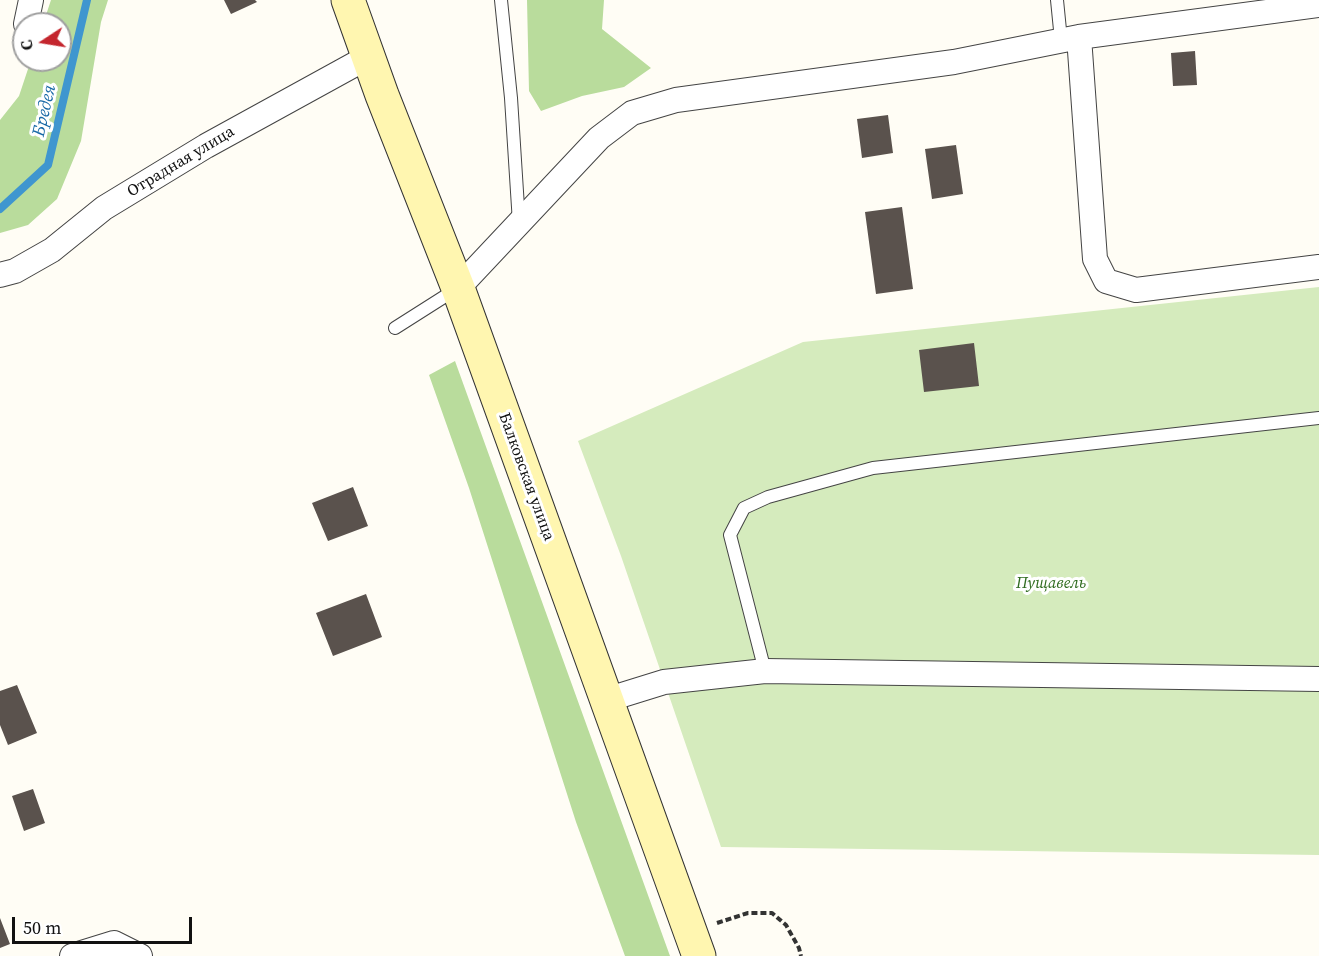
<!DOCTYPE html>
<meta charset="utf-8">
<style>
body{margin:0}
#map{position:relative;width:1319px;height:956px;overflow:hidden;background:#fffdf5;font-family:"Source Serif 4",serif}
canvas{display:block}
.north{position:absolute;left:12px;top:12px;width:60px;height:60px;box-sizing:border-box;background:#fff;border:2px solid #a0a0a0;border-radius:50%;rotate:258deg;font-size:16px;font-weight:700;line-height:24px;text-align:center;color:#111}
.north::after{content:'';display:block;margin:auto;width:21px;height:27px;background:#c4262e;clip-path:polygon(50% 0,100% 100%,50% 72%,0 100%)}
.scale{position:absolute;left:12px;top:917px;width:180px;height:27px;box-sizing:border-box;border:3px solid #111;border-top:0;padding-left:8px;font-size:18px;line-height:21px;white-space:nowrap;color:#111;-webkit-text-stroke:4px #fff;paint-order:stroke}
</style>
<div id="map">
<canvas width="1319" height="956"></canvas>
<div class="north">С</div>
<div class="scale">50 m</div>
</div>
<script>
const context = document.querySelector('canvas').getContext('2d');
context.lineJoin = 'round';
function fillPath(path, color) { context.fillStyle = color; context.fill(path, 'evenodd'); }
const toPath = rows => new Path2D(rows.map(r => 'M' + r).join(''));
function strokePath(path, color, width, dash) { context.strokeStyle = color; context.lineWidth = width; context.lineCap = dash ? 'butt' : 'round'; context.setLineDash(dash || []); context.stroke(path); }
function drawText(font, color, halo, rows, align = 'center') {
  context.font = font + ' "Source Serif 4",serif'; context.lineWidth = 6; context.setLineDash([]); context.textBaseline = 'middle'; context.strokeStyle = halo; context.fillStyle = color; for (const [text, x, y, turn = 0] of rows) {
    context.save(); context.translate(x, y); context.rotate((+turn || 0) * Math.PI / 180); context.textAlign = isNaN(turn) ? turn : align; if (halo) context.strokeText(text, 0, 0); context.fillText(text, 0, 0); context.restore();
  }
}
fillPath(toPath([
 [1319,287,1319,855,721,847,621,556,578,441,803,342]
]), '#d5ebbd');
fillPath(toPath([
 [51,0,108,0,101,22,81,141,57,199,28,225,0,233,0,120,19,96,31,60,60,60,60,24,43,24],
 [527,0,604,0,602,29,651,68,624,87,582,96,541,111,529,91],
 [455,361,670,956,625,956,576,822,469,488,429,375]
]), '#b9dc9c');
strokePath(toPath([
 [0,209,48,165,87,0]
]), '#3f96cf', 8);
fillPath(toPath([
 [224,0,255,0,257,2,231,14],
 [1195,51,1197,85,1173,86,1171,53],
 [888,115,893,153,862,158,857,119],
 [956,145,963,194,932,199,925,149],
 [902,207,913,289,876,294,865,212],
 [974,343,979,386,924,392,919,350],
 [353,487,368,526,328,541,312,503],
 [366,594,382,637,333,656,316,613],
 [17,685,37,733,8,745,0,725,0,691],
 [33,789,45,823,24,831,12,796],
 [0,918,10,944,0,948]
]), '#5a524d');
const service = toPath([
 [501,0,511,98,519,223],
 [1057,0,1061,40],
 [395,328,458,288],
 [765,671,730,535,744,508,768,497,873,468,1319,418]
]);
const minor = toPath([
 [26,24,31,0],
 [1079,37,1095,259,1106,281,1136,290,1319,267],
 [0,275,15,271,52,250,104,208,206,146,368,57],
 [458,288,599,138,632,113,676,100,954,62,1079,37,1319,5],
 [606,700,664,682,765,671,1319,679],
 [72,956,114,943,140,956]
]);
const secondary = toPath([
 [348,0,382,95,458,288,699,956]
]);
strokePath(service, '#444', 14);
strokePath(minor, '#444', 26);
strokePath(secondary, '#333', 35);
strokePath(toPath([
 [717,923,748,913,772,913,786,925,799,948,801,956]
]), '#333', 4, [6, 3]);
strokePath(service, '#fff', 12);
strokePath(minor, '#fff', 24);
strokePath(secondary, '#fff6b0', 33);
drawText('16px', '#111', '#fff', [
 ["Отрадная улица",181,162,-31],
 ["Балковская улица",526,477,70]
]);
drawText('italic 16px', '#2f6b1f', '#fff', [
 ["Пущавель",1051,584]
]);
drawText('italic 18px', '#1768a6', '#fff', [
 ["Бредея",45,111,-77]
]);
</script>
